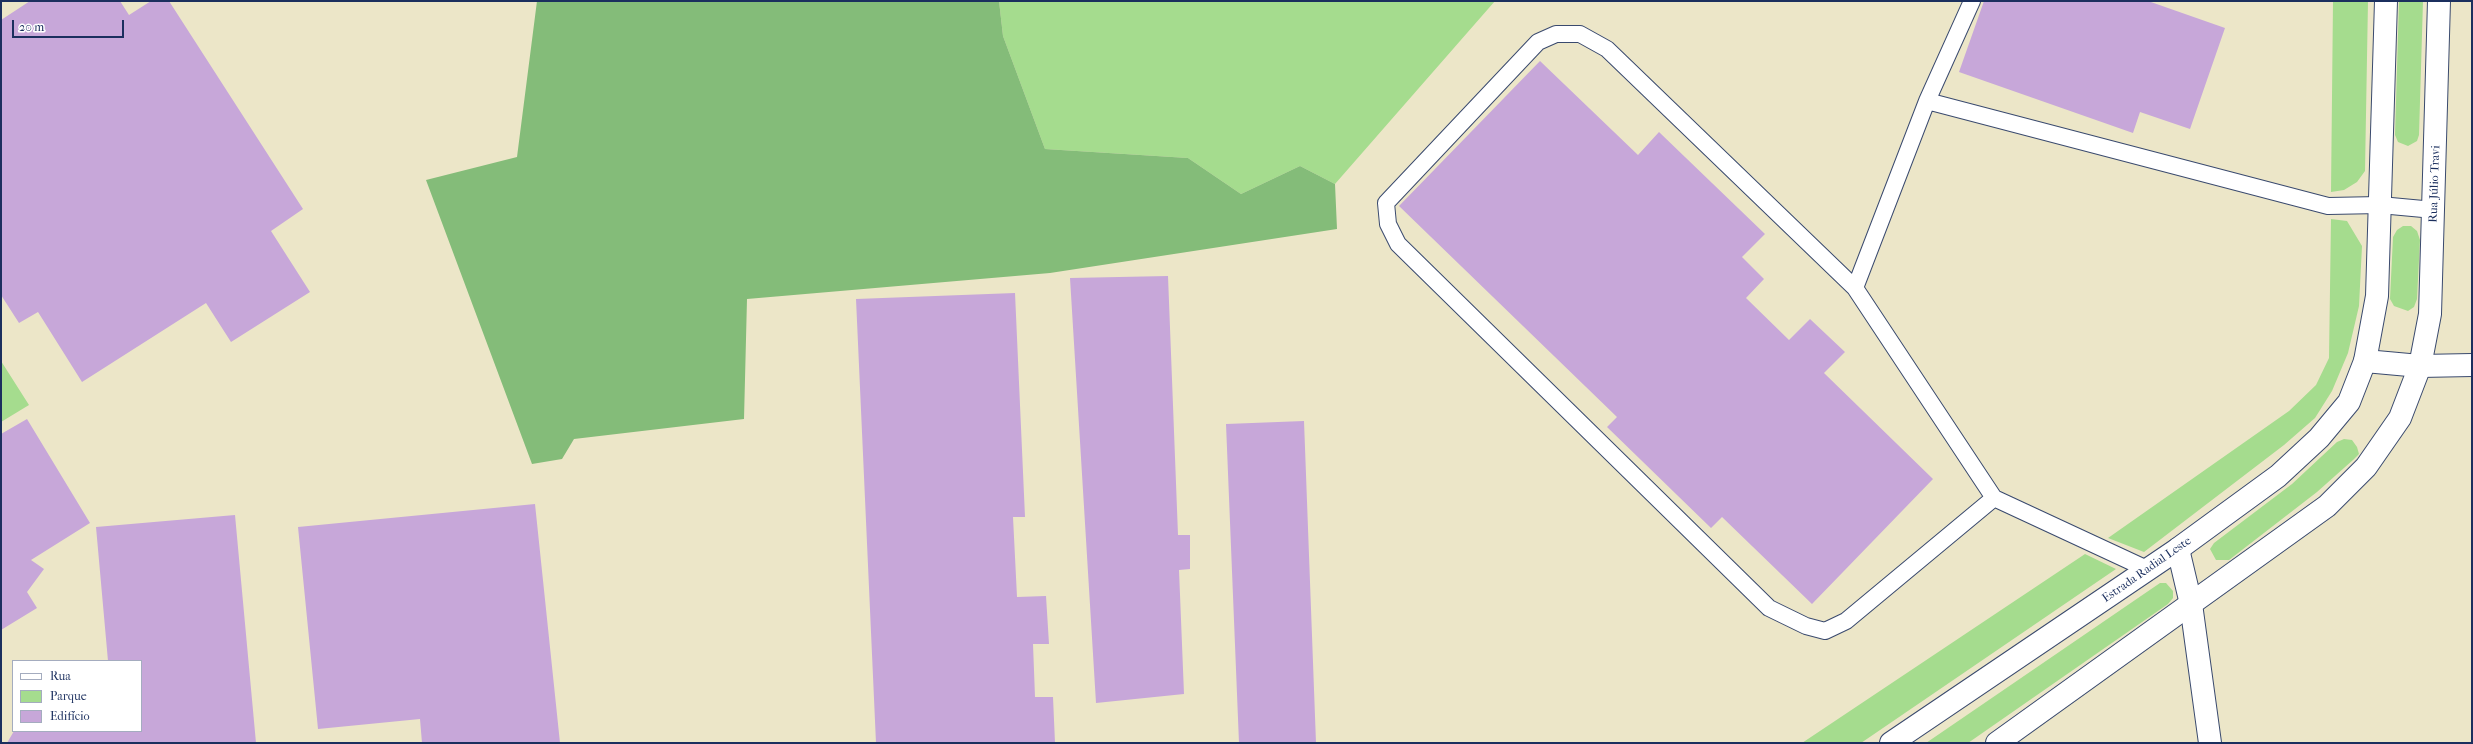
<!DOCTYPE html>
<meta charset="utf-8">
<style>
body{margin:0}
#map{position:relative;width:2473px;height:744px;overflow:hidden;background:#ece6c8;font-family:"IM FELL French Canon",serif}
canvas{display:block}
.frame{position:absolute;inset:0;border:2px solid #1b2f5e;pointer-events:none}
.legend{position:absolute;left:12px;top:660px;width:130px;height:72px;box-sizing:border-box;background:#fff;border:1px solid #a4acbf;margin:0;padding:5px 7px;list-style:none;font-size:12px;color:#1b2f5e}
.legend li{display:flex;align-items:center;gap:8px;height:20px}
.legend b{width:20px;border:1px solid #a4acbf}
.scale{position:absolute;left:12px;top:20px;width:112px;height:18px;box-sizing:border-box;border:2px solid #1b2f5e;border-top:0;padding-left:5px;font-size:12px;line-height:14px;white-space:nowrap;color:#1b2f5e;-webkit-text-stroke:3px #fff;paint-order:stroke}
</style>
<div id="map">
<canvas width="2473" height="744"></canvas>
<div class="frame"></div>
<ul class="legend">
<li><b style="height:5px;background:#fff"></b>Rua</li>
<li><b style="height:11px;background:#a5dc8e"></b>Parque</li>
<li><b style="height:11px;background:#c7a7d9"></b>Edifício</li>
</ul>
<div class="scale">20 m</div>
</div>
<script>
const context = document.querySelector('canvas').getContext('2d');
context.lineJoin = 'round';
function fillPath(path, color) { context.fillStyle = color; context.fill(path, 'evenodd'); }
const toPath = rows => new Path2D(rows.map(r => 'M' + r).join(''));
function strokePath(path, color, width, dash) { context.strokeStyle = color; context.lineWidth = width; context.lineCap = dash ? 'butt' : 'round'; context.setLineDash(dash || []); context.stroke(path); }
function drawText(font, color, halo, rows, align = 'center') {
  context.font = font + ' "IM FELL French Canon",serif'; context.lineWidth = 4; context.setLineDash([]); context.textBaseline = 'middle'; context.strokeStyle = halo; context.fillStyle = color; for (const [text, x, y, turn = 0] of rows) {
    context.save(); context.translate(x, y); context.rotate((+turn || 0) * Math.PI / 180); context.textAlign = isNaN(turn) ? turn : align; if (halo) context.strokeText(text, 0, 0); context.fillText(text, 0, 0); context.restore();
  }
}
fillPath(toPath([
 [999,1,1495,1,1335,184,1300,166,1241,194,1188,158,1045,149,1003,36],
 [2333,1,2368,1,2365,171,2357,182,2344,190,2331,192],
 [2399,1,2423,1,2419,135,2417,141,2408,146,2398,142,2395,135],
 [2331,219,2347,221,2362,246,2359,306,2348,353,2332,391,2315,418,2284,445,2144,552,2108,538,2289,411,2316,385,2329,358],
 [2403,226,2411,226,2417,231,2420,240,2417,299,2414,307,2408,311,2394,306,2390,299,2393,237,2397,230],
 [1,361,29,405,1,422],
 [2344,439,2352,440,2357,447,2359,454,2353,460,2317,492,2229,560,2216,560,2210,549,2214,543,2292,484,2337,442],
 [2085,554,2116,569,1861,743,1802,743],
 [2160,583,2166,583,2173,591,2173,598,2168,604,1968,743,1926,743]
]), '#a5dc8e');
fillPath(toPath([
 [537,1,999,1,1003,36,1045,149,1188,158,1241,194,1300,166,1335,184,1337,229,1050,273,747,299,744,419,574,439,562,459,532,464,426,180,517,157]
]), '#84bc79');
fillPath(toPath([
 [30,1,120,1,129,15,151,1,169,1,303,209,271,231,310,292,231,342,206,303,82,382,38,312,19,323,1,295,1,20],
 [1984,1,2148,1,2225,28,2190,129,2140,112,2133,133,1959,72],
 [1540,61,1638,155,1659,132,1765,234,1742,257,1764,279,1746,298,1789,340,1810,319,1845,352,1824,373,1933,479,1812,604,1722,517,1711,528,1607,427,1617,417,1399,206],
 [1168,276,1178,535,1190,535,1190,569,1179,570,1184,694,1096,703,1070,278],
 [1015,293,1025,517,1013,517,1017,597,1046,596,1049,644,1033,644,1035,697,1053,697,1055,743,876,743,856,299],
 [27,419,90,523,31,560,44,569,27,592,37,608,1,630,1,434],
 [1304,421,1316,743,1239,743,1226,424],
 [535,504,560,743,422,743,420,719,318,729,298,527],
 [235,515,256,743,7,743,14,731,141,731,141,661,108,661,96,527]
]), '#c7a7d9');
const service = toPath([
 [1927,101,2328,206,2380,205,2434,210],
 [1855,288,1927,101,1972,1],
 [1994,498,1846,621,1825,631,1806,626,1769,608,1398,244,1388,224,1386,203,1538,42,1556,34,1580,34,1607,49,1855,288,1994,498,2149,570]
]);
const minor = toPath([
 [2365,361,2420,366,2472,365],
 [2178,549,2191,604,2210,743]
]);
const tertiary = toPath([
 [1891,743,2178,549,2278,476,2319,438,2349,402,2365,361,2377,296,2386,1],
 [1997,743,2327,506,2366,467,2400,418,2420,366,2430,314,2439,1]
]);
strokePath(service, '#3a4a6e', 18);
strokePath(minor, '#3a4a6e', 24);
strokePath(tertiary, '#3a4a6e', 24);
strokePath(service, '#fff', 16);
strokePath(minor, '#fff', 22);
strokePath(tertiary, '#fff', 22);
drawText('12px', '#1b2f5e', '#fff', [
 ["Rua Júlio Travi",2435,184,-88],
 ["Estrada Radial Leste",2147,570,-35]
]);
</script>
